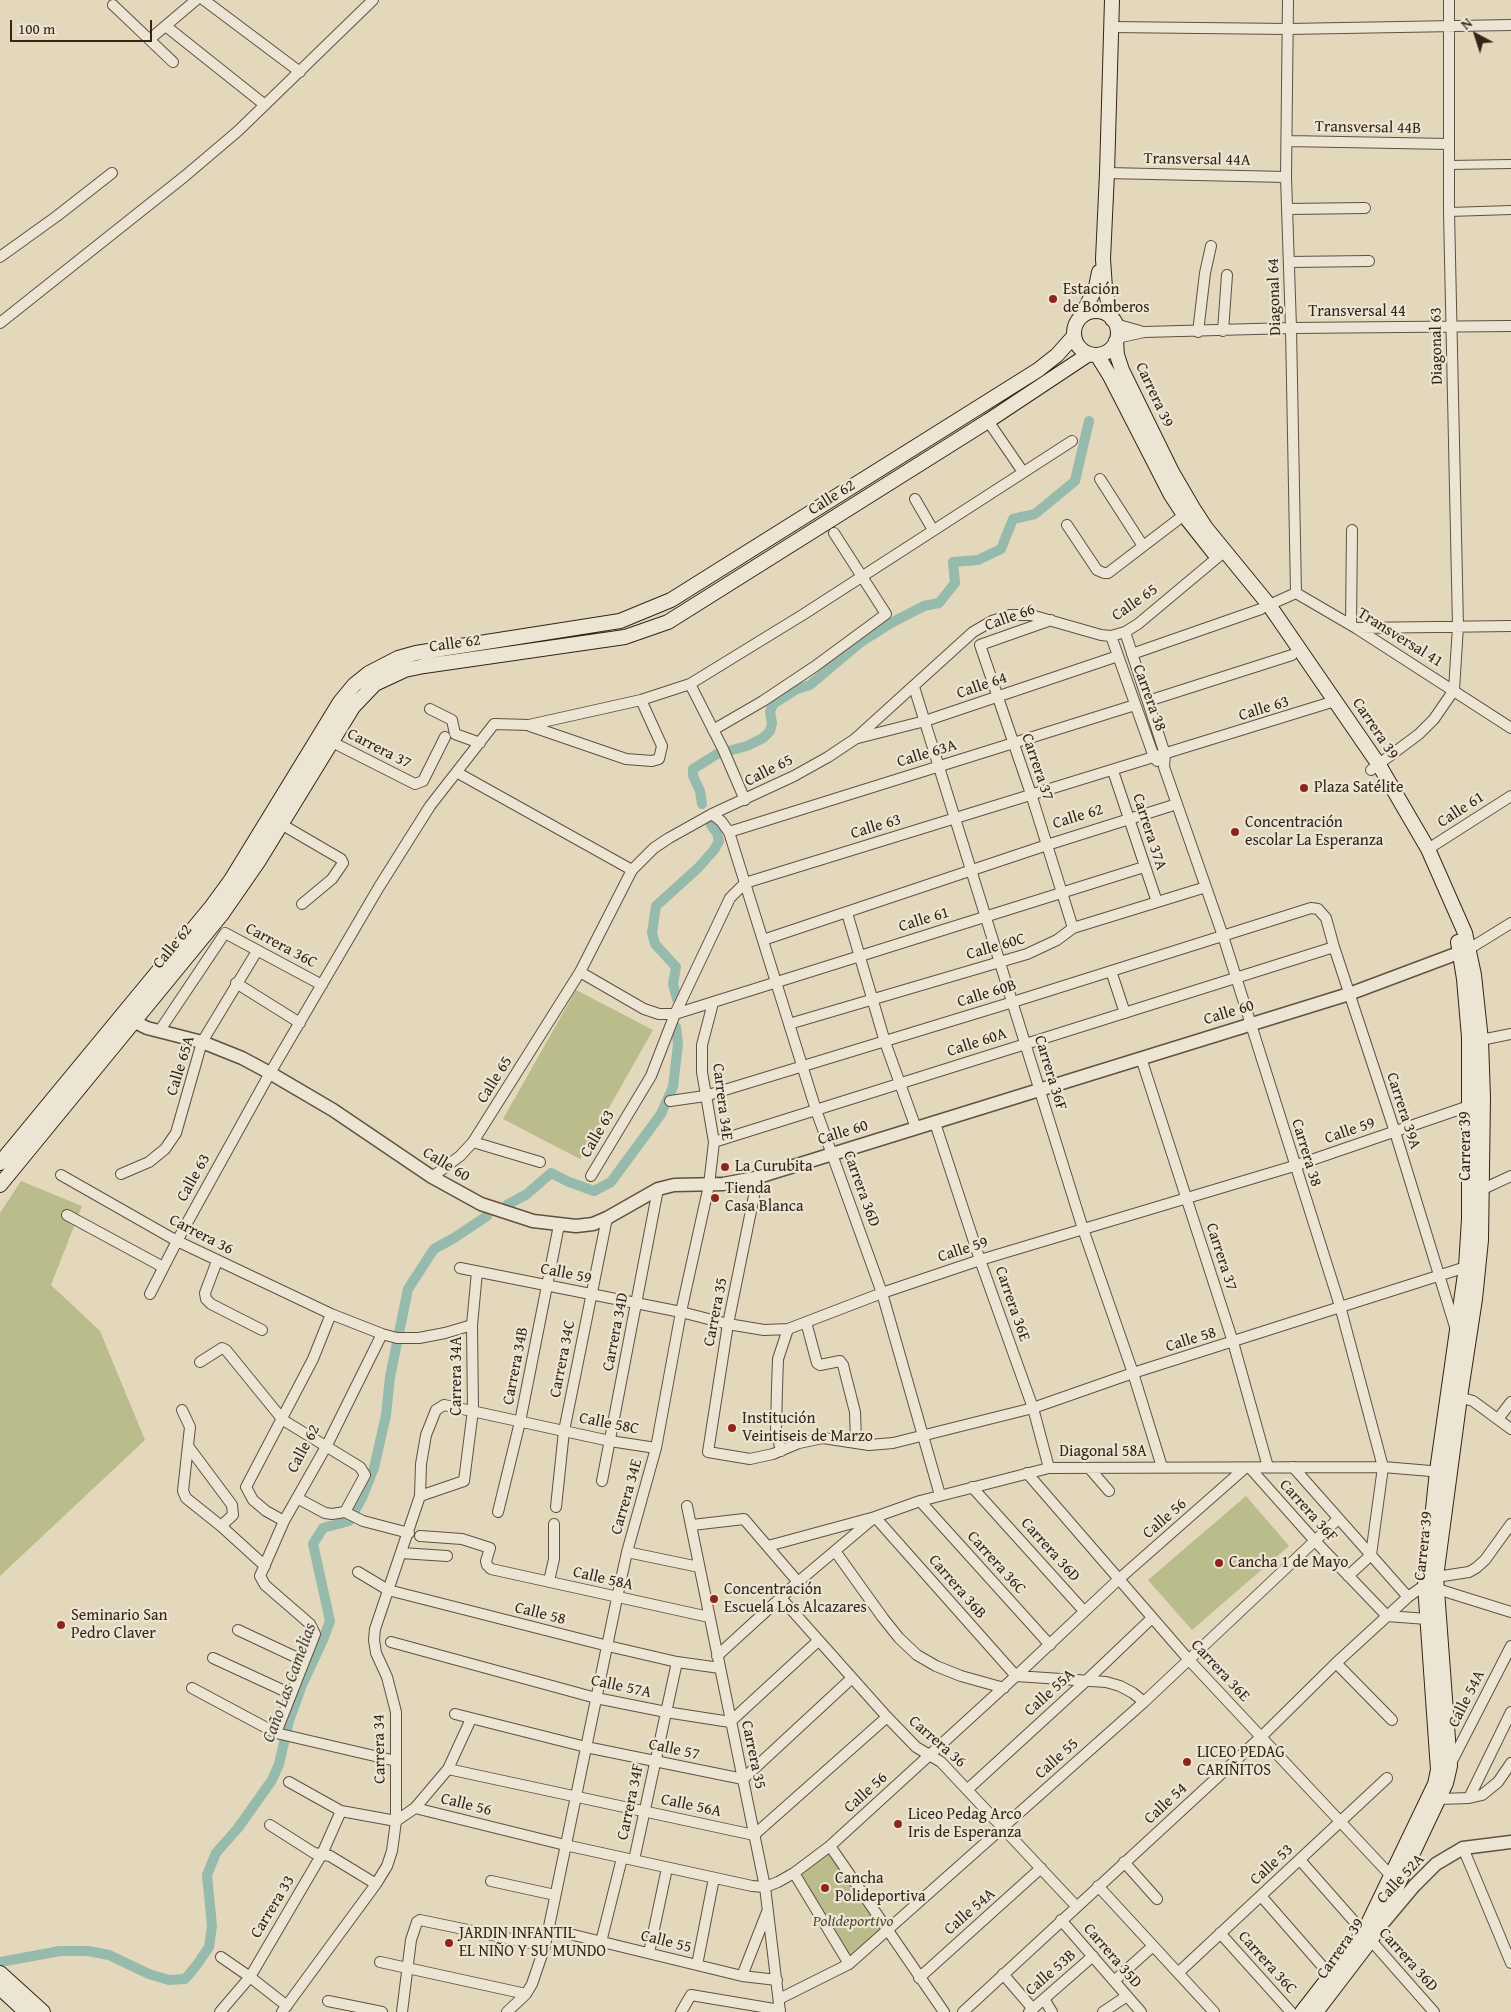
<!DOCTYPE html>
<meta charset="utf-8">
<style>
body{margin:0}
#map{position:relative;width:1511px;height:2012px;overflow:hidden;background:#e3d7bc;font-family:"Gentium Book Plus",serif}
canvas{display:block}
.north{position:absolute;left:1451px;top:10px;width:50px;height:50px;-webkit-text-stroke:4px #ede5d3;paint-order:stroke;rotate:320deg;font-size:14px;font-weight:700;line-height:20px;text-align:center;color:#352418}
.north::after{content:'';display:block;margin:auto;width:18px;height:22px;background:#352418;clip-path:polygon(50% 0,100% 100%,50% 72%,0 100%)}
.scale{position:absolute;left:10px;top:20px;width:142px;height:22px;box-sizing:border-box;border:2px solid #352418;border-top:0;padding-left:6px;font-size:15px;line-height:18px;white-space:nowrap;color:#352418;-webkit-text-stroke:4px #ede5d3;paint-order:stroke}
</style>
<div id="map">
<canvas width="1511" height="2012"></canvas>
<div class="north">N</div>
<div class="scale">100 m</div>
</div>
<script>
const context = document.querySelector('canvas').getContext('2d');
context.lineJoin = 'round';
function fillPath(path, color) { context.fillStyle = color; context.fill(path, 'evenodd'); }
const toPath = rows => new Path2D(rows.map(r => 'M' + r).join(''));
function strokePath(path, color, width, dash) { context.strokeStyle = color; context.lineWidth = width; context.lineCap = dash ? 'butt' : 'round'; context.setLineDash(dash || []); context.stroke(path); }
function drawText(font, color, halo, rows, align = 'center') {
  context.font = font + ' "Gentium Book Plus",serif'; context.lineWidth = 4.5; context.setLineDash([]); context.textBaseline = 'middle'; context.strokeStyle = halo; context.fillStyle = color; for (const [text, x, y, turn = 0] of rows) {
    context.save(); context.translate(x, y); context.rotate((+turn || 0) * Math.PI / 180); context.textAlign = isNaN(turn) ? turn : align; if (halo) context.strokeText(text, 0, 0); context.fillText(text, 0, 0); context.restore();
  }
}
fillPath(toPath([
 [576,990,653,1030,580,1159,503,1119],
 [21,1181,82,1206,51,1285,100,1331,145,1440,0,1576,0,1213],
 [1246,1496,1289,1546,1192,1630,1148,1580],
 [830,1846,888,1930,849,1964,794,1873]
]), '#bbbc8c');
strokePath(toPath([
 [702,804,700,791,693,776,693,769,717,754,747,746,763,738,770,731,772,723,770,712,773,704,797,689,810,685,861,642,891,623,924,606,939,603,955,583,953,562,978,560,1001,549,1013,519,1035,514,1075,481,1089,421],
 [677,999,673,984,676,967,655,944,652,933,656,906,698,868,714,850,719,841,717,833,711,825],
 [507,1205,527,1194,551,1173,569,1182,594,1191,611,1182,661,1114,673,1087,678,1044,676,1027],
 [0,1962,60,1951,88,1951,109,1955,149,1974,169,1980,185,1979,196,1966,209,1947,212,1926,207,1875,216,1853,238,1828,272,1780,279,1764,289,1721,302,1685,323,1640,330,1621,313,1544,323,1528,349,1521,362,1498,374,1468,386,1415,390,1377,408,1289,434,1249,454,1238,487,1216]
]), '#96baac', 10);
const pedestrian = toPath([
 [1449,165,1511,164],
 [1449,212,1511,210]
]);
const minor = toPath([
 [204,0,300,72],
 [1288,0,1286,177,1291,328,1296,593],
 [113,5,173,62],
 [167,27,265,105],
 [1111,27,1288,29,1511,25],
 [150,39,196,0],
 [1287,141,1449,144],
 [1107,173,1286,177],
 [1287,209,1365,208],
 [0,257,57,216,112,173],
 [1289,262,1369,261],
 [0,323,185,176,238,131,373,0],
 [1115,324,1140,331],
 [1223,331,1227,275],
 [1198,332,1205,273,1211,246],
 [1117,338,1144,332,1291,328,1511,326],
 [988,421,1023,472],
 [1100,479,1143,546],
 [915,499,933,530],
 [1067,525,1097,570,1104,573,1108,573,1184,515],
 [1269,605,1296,593,1356,628,1511,728],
 [1051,620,980,645,1031,794,1073,928],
 [1351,625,1352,530],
 [1357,628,1511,626],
 [1125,632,1165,754,1164,767,1223,936,1340,1306,1383,1467,1371,1555,1348,1576],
 [1111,636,1154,757,1157,761],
 [1132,654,1261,609],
 [690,684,723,749,745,800],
 [914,687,1083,1229,1133,1373,1162,1467],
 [1148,701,1292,655],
 [430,709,452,720,455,734,480,743],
 [530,726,626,759,652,761,659,759,662,746,641,700],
 [713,730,763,701,814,667,886,614,834,533],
 [858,738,925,721,1118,656],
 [332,742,415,784,423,781,445,737],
 [1371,770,1419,734,1434,719,1454,690,1458,626,1449,212,1449,0],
 [1113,771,1157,902],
 [458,773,632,870],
 [712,814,721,821,729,832,816,1110,882,1293,940,1495],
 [281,824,341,859,343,863,332,879,302,904],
 [729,832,1135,705],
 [1428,849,1511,796],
 [847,913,885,1042,916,1128],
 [763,940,1047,845,1177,804],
 [1469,949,1511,923],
 [1111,971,1125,1013],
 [580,972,644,1009,659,1014,675,1014,1144,867],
 [236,983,300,1023],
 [789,1024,1027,954,1057,940,1073,928,1206,887],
 [160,1030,225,933,322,985],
 [1481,1040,1511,1034],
 [1141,1058,1233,1342,1268,1467],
 [670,1101,705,1096,1013,1002,1311,908,1318,909,1326,918,1334,947,1395,1132,1456,1330],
 [935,1123,980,1260,1033,1408,1049,1468],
 [473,1142,540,1162],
 [714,1142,1334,947],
 [121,1174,149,1162,165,1149,176,1133,202,1042,257,951],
 [61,1175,177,1241,331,1314,382,1334,397,1338,419,1338,445,1333,472,1325],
 [591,1176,651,1076,675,1014,730,898,745,883,1335,701],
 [432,1177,460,1156,473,1142,580,972,632,870,654,848,669,838,712,814,794,776,828,757,855,739,973,632,992,621,1010,615,1031,615,1101,635,1111,636,1125,632,1138,624,1224,552],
 [755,1178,754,1196,728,1324,708,1452,750,1459,773,1454,799,1443,823,1438,869,1445,893,1443,1033,1408,1133,1373,1466,1267],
 [1483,1189,1511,1176],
 [67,1215,163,1267],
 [217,1261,205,1293,206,1299,211,1304,262,1330],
 [460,1268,681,1312,728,1324,764,1330,788,1329,882,1293,980,1260,1294,1166,1469,1106],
 [150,1294,177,1241,270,1073,379,887,430,806,494,724,529,725,641,700,690,684,804,614,1072,441],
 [806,1322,817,1363,820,1365,840,1361,843,1365,855,1412,856,1442],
 [200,1362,222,1348,226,1350,283,1420,360,1467,365,1475,345,1512],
 [1455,1396,1473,1401,1511,1429],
 [182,1410,190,1427,183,1491,186,1498,221,1526,265,1566],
 [1498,1419,1511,1402],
 [188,1446,232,1505,233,1515,221,1526],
 [781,1451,776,1429,777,1388,778,1359,788,1329],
 [1293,1467,1408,1597],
 [1250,1468,1315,1541,1387,1616],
 [1090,1469,1109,1491],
 [1027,1473,1189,1660,1394,1879],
 [602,1481,658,1189],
 [972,1487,1084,1611],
 [420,1496,464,1481,473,1410,472,1325,477,1272],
 [297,1498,325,1513,332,1514,345,1512,363,1521,409,1533],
 [920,1501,1050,1645],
 [687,1506,765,1887,780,2012],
 [556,1507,564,1431,607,1218],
 [498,1512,520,1422,559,1225],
 [284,1521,266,1511,253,1500,246,1487,313,1359,331,1314],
 [692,1525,744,1519,798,1582],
 [420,1536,462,1539,490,1548,486,1561,487,1565,491,1569,709,1617],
 [768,1546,875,1517,920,1501,1049,1468,1383,1467,1443,1472],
 [835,1551,883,1618,899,1638,917,1655,936,1666,961,1676,1004,1688],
 [627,1552,699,1567],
 [401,1553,447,1556],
 [358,1572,388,1590,608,1646,677,1662,720,1668],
 [549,1581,554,1559,554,1524],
 [1431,1587,1511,1612],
 [781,1598,887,1717,916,1747,941,1762,1076,1906],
 [1387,1616,1427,1619],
 [238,1630,304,1661],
 [391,1642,596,1698,666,1712,730,1722,818,1641],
 [717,1656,798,1582,875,1517,1016,1676,1106,1682,1120,1686,1133,1693,1144,1702],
 [213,1658,291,1694],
 [1336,1663,1392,1720],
 [192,1688,276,1733,396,1761],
 [455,1714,586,1747,743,1779,852,1678],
 [276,1733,315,1634,310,1624,265,1585,260,1576,284,1521,327,1445,382,1334],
 [1450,1765,1511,1646],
 [448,1769,754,1835,887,1717],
 [289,1782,341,1811,396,1821,415,1808,448,1769,471,1719],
 [968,1789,1087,1680,1152,1618],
 [1469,1798,1511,1712],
 [1439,1799,1469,1798,1482,1795,1498,1782,1511,1763],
 [415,1808,565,1845,752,1886,765,1887,778,1882,794,1873,830,1846,1016,1676,1119,1579,1245,1468],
 [270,1825,314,1853,330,1856,376,1884],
 [830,1846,944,2012],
 [1463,1848,1511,1963],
 [634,1860,677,1662],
 [1300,1860,1434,2012],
 [1124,1862,1157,1899],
 [794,1873,849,1964],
 [491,1881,555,1895],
 [1098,1886,1214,2012],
 [1261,1896,1330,1975],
 [1061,1920,1141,2012],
 [549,1929,742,1976,777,1980],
 [1220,1933,1291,2012],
 [601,1942,622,1858],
 [649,1953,667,1868],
 [221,1957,250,1977,287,2006],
 [380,1962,526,1994],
 [697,1965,714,1878],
 [1178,1973,1387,1778],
 [1003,1974,1033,2009],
 [742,1976,767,1912],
 [919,1978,1041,1868],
 [1114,1981,1153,1946],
 [779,1999,849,1964,1144,1702,1338,1519],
 [1044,1999,1052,2012],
 [328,2001,382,2012],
 [220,2012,250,1977,322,1854,341,1811],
 [282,2012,376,1884,387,1866,392,1851,396,1821,396,1712,387,1677,376,1653,374,1640,375,1629,420,1496,421,1464,426,1435,436,1410,444,1405,610,1441,656,1448],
 [402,2012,411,1940,417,1922,420,1920,545,1946],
 [507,2012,526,1994,532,1984,545,1946,617,1598,627,1552,656,1448,681,1312,709,1185,714,1142,702,1072,702,1045,713,1003],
 [681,2012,691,1995,780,2010],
 [963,2012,1261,1737,1336,1663,1408,1597,1436,1577,1469,1572,1476,1568,1485,1560,1511,1524],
 [1029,2012,1093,1956],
 [1103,2012,1127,1996]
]);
const tertiary = toPath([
 [125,1017,147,1028,202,1042,242,1058,270,1073,333,1110,432,1177,481,1204,533,1221,576,1226,593,1224,607,1218,658,1189,674,1185,723,1184,755,1178,1349,994,1469,949],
 [1383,1923,1414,1886,1436,1864,1463,1848,1511,1842]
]);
const secondary = toPath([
 [1112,0,1107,173,1103,259,1105,288,1112,319],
 '1074 333a22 22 0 1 1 44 0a22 22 0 1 1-44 0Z',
 [1081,317,1096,287,1099,272],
 [1116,341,1117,355,1122,370,1172,472,1193,508,1206,528,1269,605,1379,765,1428,849,1465,933,1474,975,1481,1040,1483,1098,1481,1240,1475,1299,1460,1397,1436,1577,1450,1766,1446,1783,1376,1931,1371,1940,1316,2012],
 [1097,355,1110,376,1171,495,1184,515,1214,553],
 [0,1163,212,906,231,880,340,702,354,685,369,673,398,658,416,653,620,621,671,600,1038,370,1057,355,1074,336],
 [0,1185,222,914,258,862,353,707,375,684,405,670,424,666,625,637,668,622,988,421,1089,354],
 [0,1973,43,2012],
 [0,1988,26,2012],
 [1302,2012,1364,1932,1435,1784,1438,1770,1425,1585,1437,1471,1466,1267,1469,1219,1469,1037,1464,979,1458,942]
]);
strokePath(pedestrian, '#605141', 10);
strokePath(minor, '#605141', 12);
strokePath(tertiary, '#605141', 15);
strokePath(secondary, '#352418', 16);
strokePath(pedestrian, '#ede5d3', 8);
strokePath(minor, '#ede5d3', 10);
strokePath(tertiary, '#ede5d3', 12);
strokePath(secondary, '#ede5d3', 14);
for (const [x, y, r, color] of [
 [1053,299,5,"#8f2418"],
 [1304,788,5,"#8f2418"],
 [1235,832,5,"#8f2418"],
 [725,1167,5,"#8f2418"],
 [715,1198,5,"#8f2418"],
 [732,1428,5,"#8f2418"],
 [1219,1563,5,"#8f2418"],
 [714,1599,5,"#8f2418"],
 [61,1625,5,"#8f2418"],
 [1187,1762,5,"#8f2418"],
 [898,1824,5,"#8f2418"],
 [825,1888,5,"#8f2418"],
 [449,1943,5,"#8f2418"]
]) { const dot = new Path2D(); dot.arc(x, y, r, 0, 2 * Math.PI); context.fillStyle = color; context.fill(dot); strokePath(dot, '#ede5d3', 2); }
drawText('16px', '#352418', '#ede5d3', [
 ["Transversal 44B",1368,128,1],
 ["Transversal 44A",1197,160,1],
 ["Diagonal 64",1275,297,-92],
 ["Transversal 44",1357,312],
 ["Diagonal 63",1437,346,-91],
 ["Carrera 39",1154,395,65],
 ["Calle 62",832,498,-32],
 ["Calle 65",1135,603,-35],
 ["Calle 66",1010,618,-20],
 ["Transversal 41",1400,638,32],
 ["Calle 62",455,644,-8],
 ["Calle 64",982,686,-19],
 ["Carrera 38",1149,698,70],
 ["Calle 63",1264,709,-17],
 ["Carrera 39",1375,729,56],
 ["Carrera 37",379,749,27],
 ["Calle 63A",927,754,-17],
 ["Carrera 37",1037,767,71],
 ["Calle 65",769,771,-27],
 ["Calle 61",1461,810,-33],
 ["Calle 62",1078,817,-17],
 ["Calle 63",876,827,-17],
 ["Carrera 37A",1149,832,72],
 ["Calle 61",924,920,-17],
 ["Carrera 36C",281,946,28],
 ["Calle 62",173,947,-51],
 ["Calle 60C",996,947,-16],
 ["Calle 60B",987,994,-17],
 ["Calle 60",1229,1013,-17],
 ["Calle 60A",977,1043,-18],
 ["Calle 65A",181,1066,-73],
 ["Carrera 36F",1050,1073,73],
 ["Calle 65",495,1080,-58],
 ["Carrera 34E",722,1102,83],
 ["Carrera 39A",1403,1111,72],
 ["Calle 59",1350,1131,-19],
 ["Calle 60",843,1133,-17],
 ["Calle 63",598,1134,-60],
 ["Carrera 39",1466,1146,-90],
 ["Carrera 38",1306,1153,73],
 ["Calle 60",446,1165,31],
 ["Calle 63",194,1178,-61],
 ["Carrera 36D",861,1189,70],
 ["Carrera 36",201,1235,27],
 ["Calle 59",963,1250,-18],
 ["Carrera 37",1221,1257,72],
 ["Calle 59",566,1274,11],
 ["Carrera 36E",1012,1304,71],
 ["Carrera 35",716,1312,-79],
 ["Carrera 34D",616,1332,-79],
 ["Calle 58",1191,1340,-17],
 ["Carrera 34C",563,1359,-79],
 ["Carrera 34B",516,1366,-79],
 ["Carrera 34A",457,1376,-90],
 ["Calle 58C",609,1424,11],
 ["Calle 62",304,1449,-62],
 ["Diagonal 58A",1103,1452],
 ["Carrera 34E",627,1497,-74],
 ["Carrera 36F",1308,1511,48],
 ["Calle 56",1165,1519,-41],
 ["Carrera 39",1424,1546,-84],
 ["Carrera 36D",1050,1550,48],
 ["Carrera 36C",996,1563,48],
 ["Calle 58A",603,1579,13],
 ["Carrera 36B",957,1587,49],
 ["Calle 58",540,1614,14],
 ["Carrera 36E",1220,1671,47],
 ["Calle 57A",621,1687,12],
 ["Calle 55A",1050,1693,-42],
 ["Calle 54A",1467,1699,-63],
 ["Carrera 36",937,1742,41],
 ["Carrera 34",380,1749,-91],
 ["Calle 57",674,1750,12],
 ["Carrera 35",753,1755,78],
 ["Calle 55",1057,1759,-42],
 ["Calle 56",866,1793,-42],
 ["Carrera 34F",631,1802,-78],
 ["Calle 54",1166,1804,-43],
 ["Calle 56",466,1805,14],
 ["Calle 56A",691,1806,12],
 ["Calle 53",1272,1865,-43],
 ["Calle 52A",1401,1879,-47],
 ["Carrera 33",273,1907,-59],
 ["Calle 54A",970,1912,-41],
 ["Calle 55",666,1942,14],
 ["Carrera 39",1341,1949,-55],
 ["Carrera 35D",1112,1956,49],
 ["Carrera 36D",1408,1960,48],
 ["Carrera 36C",1267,1963,48],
 ["Calle 53B",1051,1973,-41]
]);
drawText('16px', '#352418', '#ede5d3', [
 ["Estación",1063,290],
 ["de Bomberos",1063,308],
 ["Plaza Satélite",1314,788],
 ["Concentración",1245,823],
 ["escolar La Esperanza",1245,841],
 ["La Curubita",735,1167],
 ["Tienda",725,1189],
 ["Casa Blanca",725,1207],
 ["Institución",742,1419],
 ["Veintiseis de Marzo",742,1437],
 ["Cancha 1 de Mayo",1229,1563],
 ["Concentración",724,1590],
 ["Escuela Los Alcazares",724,1608],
 ["Seminario San",71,1616],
 ["Pedro Claver",71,1634],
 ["LICEO PEDAG",1197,1753],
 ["CARIÑITOS",1197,1771],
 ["Liceo Pedag Arco",908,1815],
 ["Iris de Esperanza",908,1833],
 ["Cancha",835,1879],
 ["Polideportiva",835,1897],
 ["JARDIN INFANTIL",459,1934],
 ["EL NIÑO Y SU MUNDO",459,1952]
], 'left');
drawText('italic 16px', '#564a35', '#ede5d3', [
 ["Polideportivo",853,1922]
]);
drawText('italic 18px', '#4d4a3d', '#ede5d3', [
 ["Caño Las Camelias",290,1683,-70]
]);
</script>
